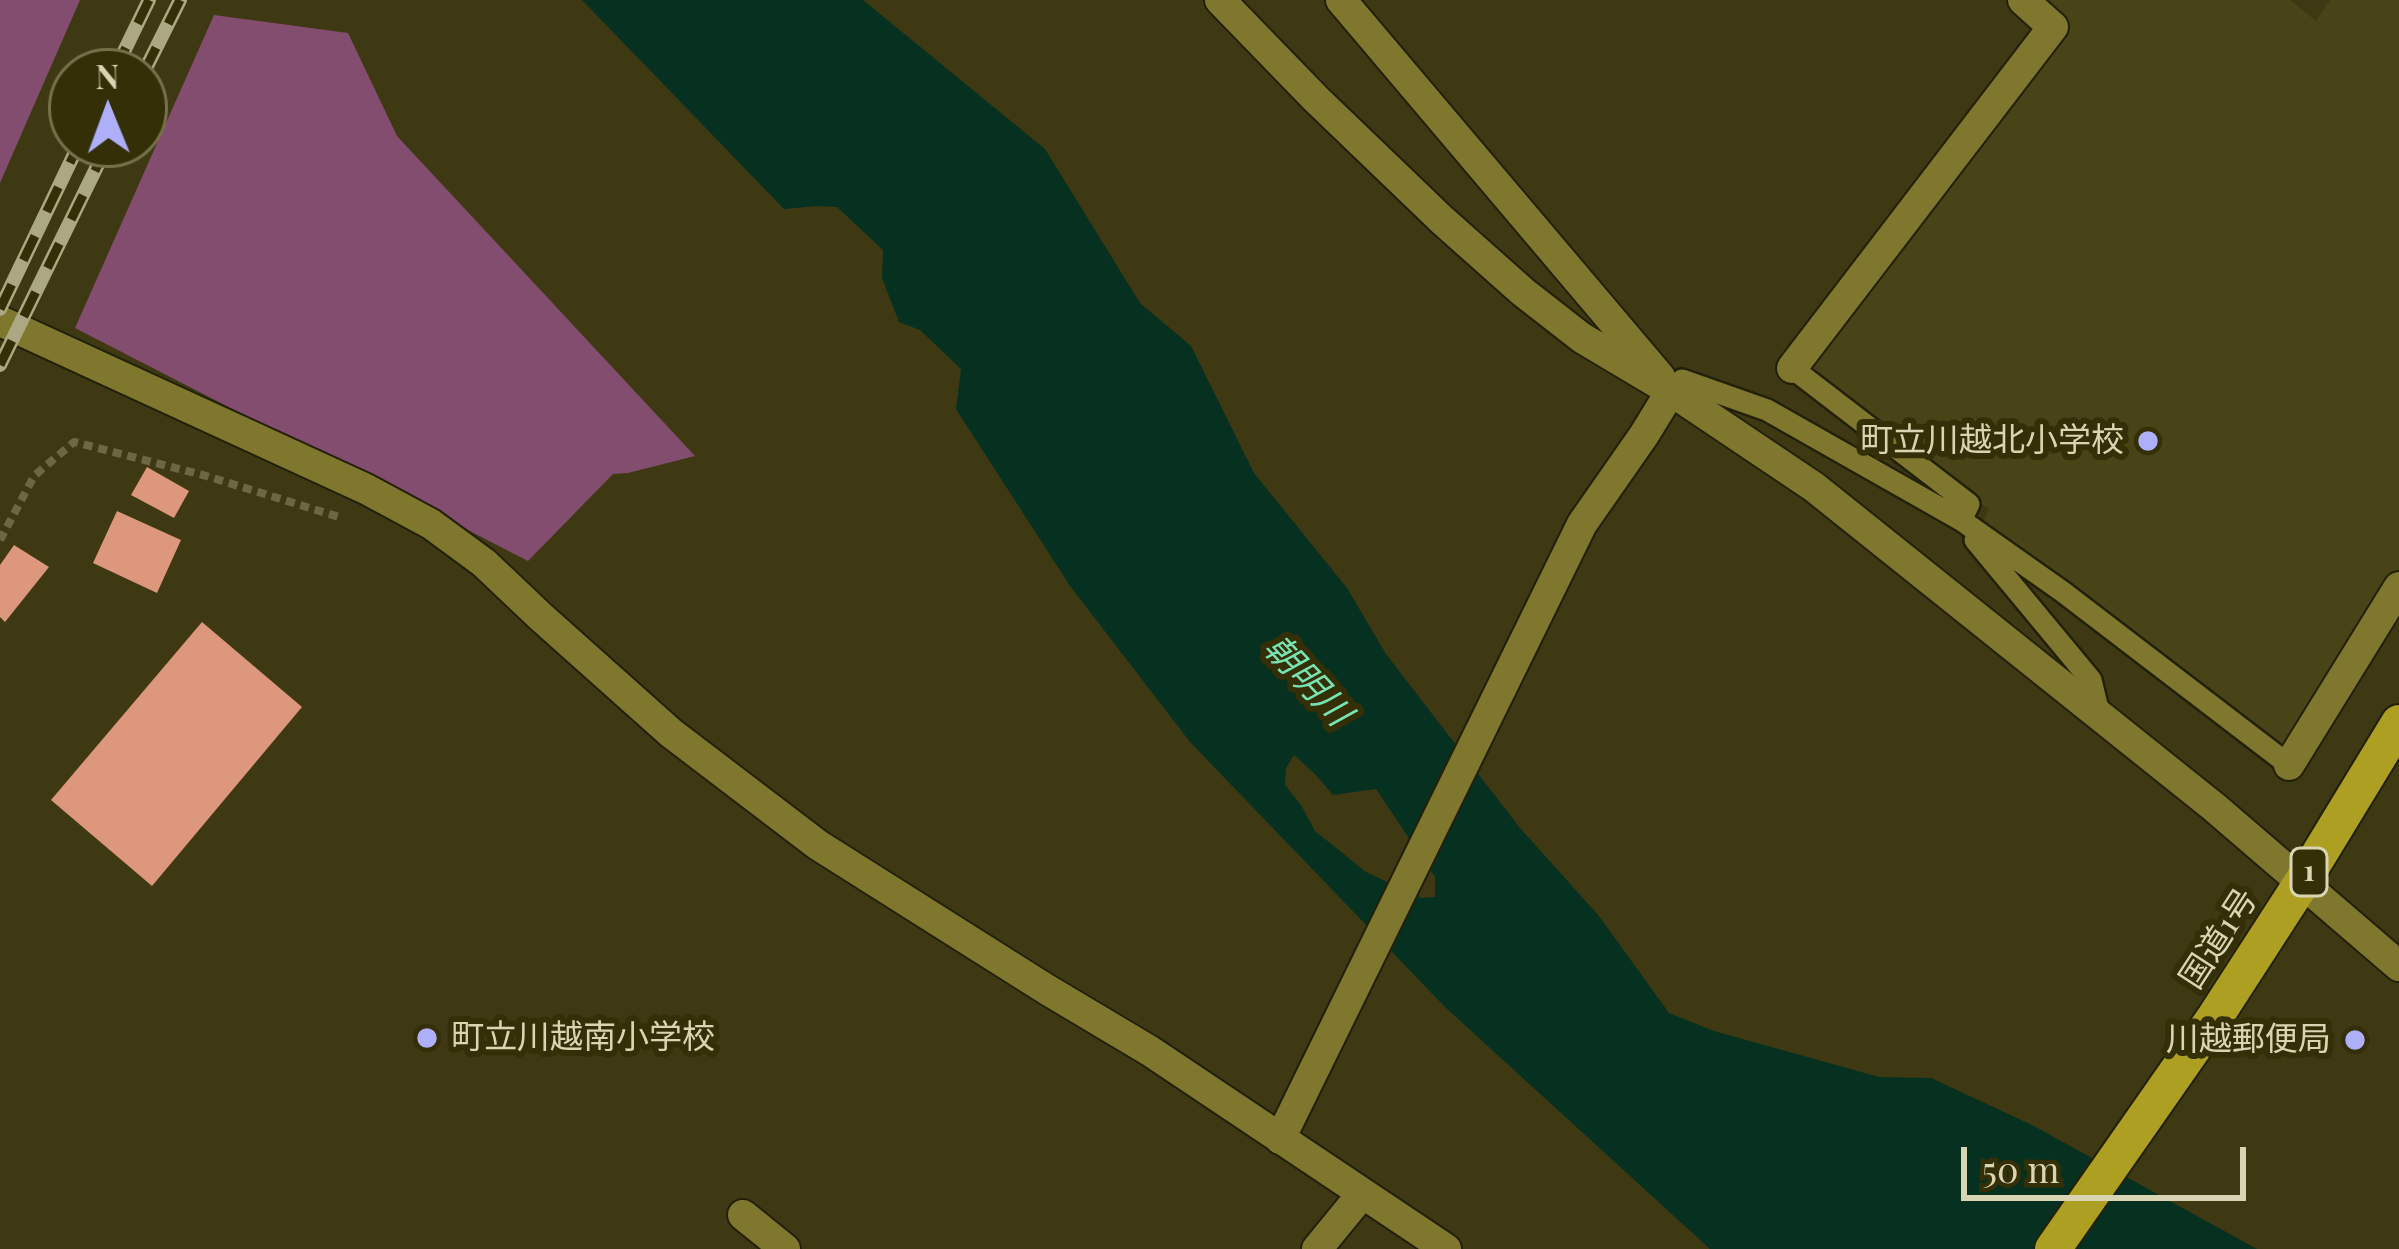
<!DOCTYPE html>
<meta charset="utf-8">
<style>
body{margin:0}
#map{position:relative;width:2399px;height:1249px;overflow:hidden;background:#3e3913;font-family:"Playfair Display",serif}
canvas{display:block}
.north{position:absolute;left:48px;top:48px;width:120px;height:120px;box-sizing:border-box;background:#342f07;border:3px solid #76714b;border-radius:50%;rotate:359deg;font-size:33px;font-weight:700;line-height:48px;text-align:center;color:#d9d5b2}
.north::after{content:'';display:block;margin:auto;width:42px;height:54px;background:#adaffb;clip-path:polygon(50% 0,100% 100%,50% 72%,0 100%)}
.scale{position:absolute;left:1961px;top:1147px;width:285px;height:54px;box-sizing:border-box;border:6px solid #d9d5b2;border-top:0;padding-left:15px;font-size:36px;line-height:42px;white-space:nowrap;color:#d9d5b2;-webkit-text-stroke:9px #342f07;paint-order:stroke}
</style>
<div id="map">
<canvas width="2399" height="1249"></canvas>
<div class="north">N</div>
<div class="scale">50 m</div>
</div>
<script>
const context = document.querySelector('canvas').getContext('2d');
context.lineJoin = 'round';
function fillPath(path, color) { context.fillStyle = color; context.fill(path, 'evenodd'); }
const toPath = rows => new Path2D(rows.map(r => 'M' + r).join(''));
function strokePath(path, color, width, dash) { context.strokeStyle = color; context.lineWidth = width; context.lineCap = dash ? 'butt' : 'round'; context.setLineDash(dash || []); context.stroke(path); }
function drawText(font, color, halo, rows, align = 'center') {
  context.font = font + ' "Playfair Display","Noto Sans JP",serif'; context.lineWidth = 12; context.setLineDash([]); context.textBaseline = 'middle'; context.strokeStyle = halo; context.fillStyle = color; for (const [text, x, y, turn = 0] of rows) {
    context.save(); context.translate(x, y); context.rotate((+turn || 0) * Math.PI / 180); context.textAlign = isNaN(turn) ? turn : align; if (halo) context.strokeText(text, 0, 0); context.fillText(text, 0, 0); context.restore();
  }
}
fillPath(toPath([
 [2043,0,2290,0,2316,21,2330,0,2399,0,2399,573,2285,752,1983,523,1989,509,1803,372,2068,26]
]), '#494418');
fillPath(toPath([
 [0,0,80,0,0,183],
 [214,15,348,33,397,136,695,456,628,473,613,474,528,561,75,328]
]), '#824d6e');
fillPath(toPath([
 [582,0,863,0,1045,149,1140,303,1191,346,1254,473,1347,588,1386,654,1520,828,1599,916,1669,1013,1714,1031,1879,1077,1931,1078,2032,1125,2257,1249,1710,1249,1445,1007,1190,742,1070,586,956,409,961,369,920,330,899,322,882,278,883,250,837,207,817,206,784,209],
 [1294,755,1315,774,1333,795,1376,789,1435,877,1435,897,1422,898,1366,872,1315,831,1301,805,1285,785,1286,768]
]), '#063121');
fillPath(toPath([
 [147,467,189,491,174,518,131,495],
 [117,511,181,540,157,593,93,563],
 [14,545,49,567,5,622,0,617,0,565],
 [202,622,302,707,152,886,51,800]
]), '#dc977c');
const lane = toPath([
 [1671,391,1682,380,1767,410,1961,520,1969,504,1792,368],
 [1961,520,2063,592,2289,765],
 [1975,540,2091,680,2100,717]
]);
const street = toPath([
 [1220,0,1316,99,1442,220,1523,292,1582,338,1671,391,1814,487,2214,807,2399,966],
 [1341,0,1660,377],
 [0,321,366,489,431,524,484,563,541,617,671,733,818,845,1046,989,1150,1051,1446,1249],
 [1792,368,2053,27,2023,0],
 [2289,765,2399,587],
 [1280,1139,1582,524,1644,435,1671,391],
 [743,1215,785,1249],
 [1317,1249,1362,1194]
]);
const highway = toPath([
 [2053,1249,2215,1017,2301,884,2399,723]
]);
strokePath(lane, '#232009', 26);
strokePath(street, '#232009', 34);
strokePath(highway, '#232009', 40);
strokePath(toPath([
 [0,540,34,476,74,442,203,475,339,517]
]), '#6d6843', 8, [9, 6]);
strokePath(lane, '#7f772e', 21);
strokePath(street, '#7f772e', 30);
strokePath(highway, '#ac9f21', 36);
const rail = toPath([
 [114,72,149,0],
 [144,72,180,0],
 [0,309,79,144],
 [0,365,108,144]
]);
strokePath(rail, '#aca884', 14);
strokePath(rail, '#342f07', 9, [27]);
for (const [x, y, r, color] of [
 [2148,441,12,"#adaffb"],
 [427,1038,12,"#adaffb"],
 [2355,1040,12,"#adaffb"]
]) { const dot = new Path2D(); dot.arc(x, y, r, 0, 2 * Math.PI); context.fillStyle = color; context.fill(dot); strokePath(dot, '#342f07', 4.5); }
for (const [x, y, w] of [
 [2309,872,36]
]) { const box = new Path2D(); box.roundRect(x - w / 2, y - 24, w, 48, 9); context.fillStyle = '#342f07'; context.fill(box); strokePath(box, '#d9d5b2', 3); }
drawText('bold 30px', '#d9d5b2', null, [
 ["1",2309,872]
]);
drawText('33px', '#d9d5b2', '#342f07', [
 ["町立川越北小学校",2124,441],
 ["町立川越南小学校",451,1038,"left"],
 ["川越郵便局",2331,1040]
], 'right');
drawText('33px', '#d9d5b2', '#342f07', [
 ["国道1号",2219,939,-57]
]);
drawText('italic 36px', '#78e4b4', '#342f07', [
 ["朝明川",1307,681,47]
]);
</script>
